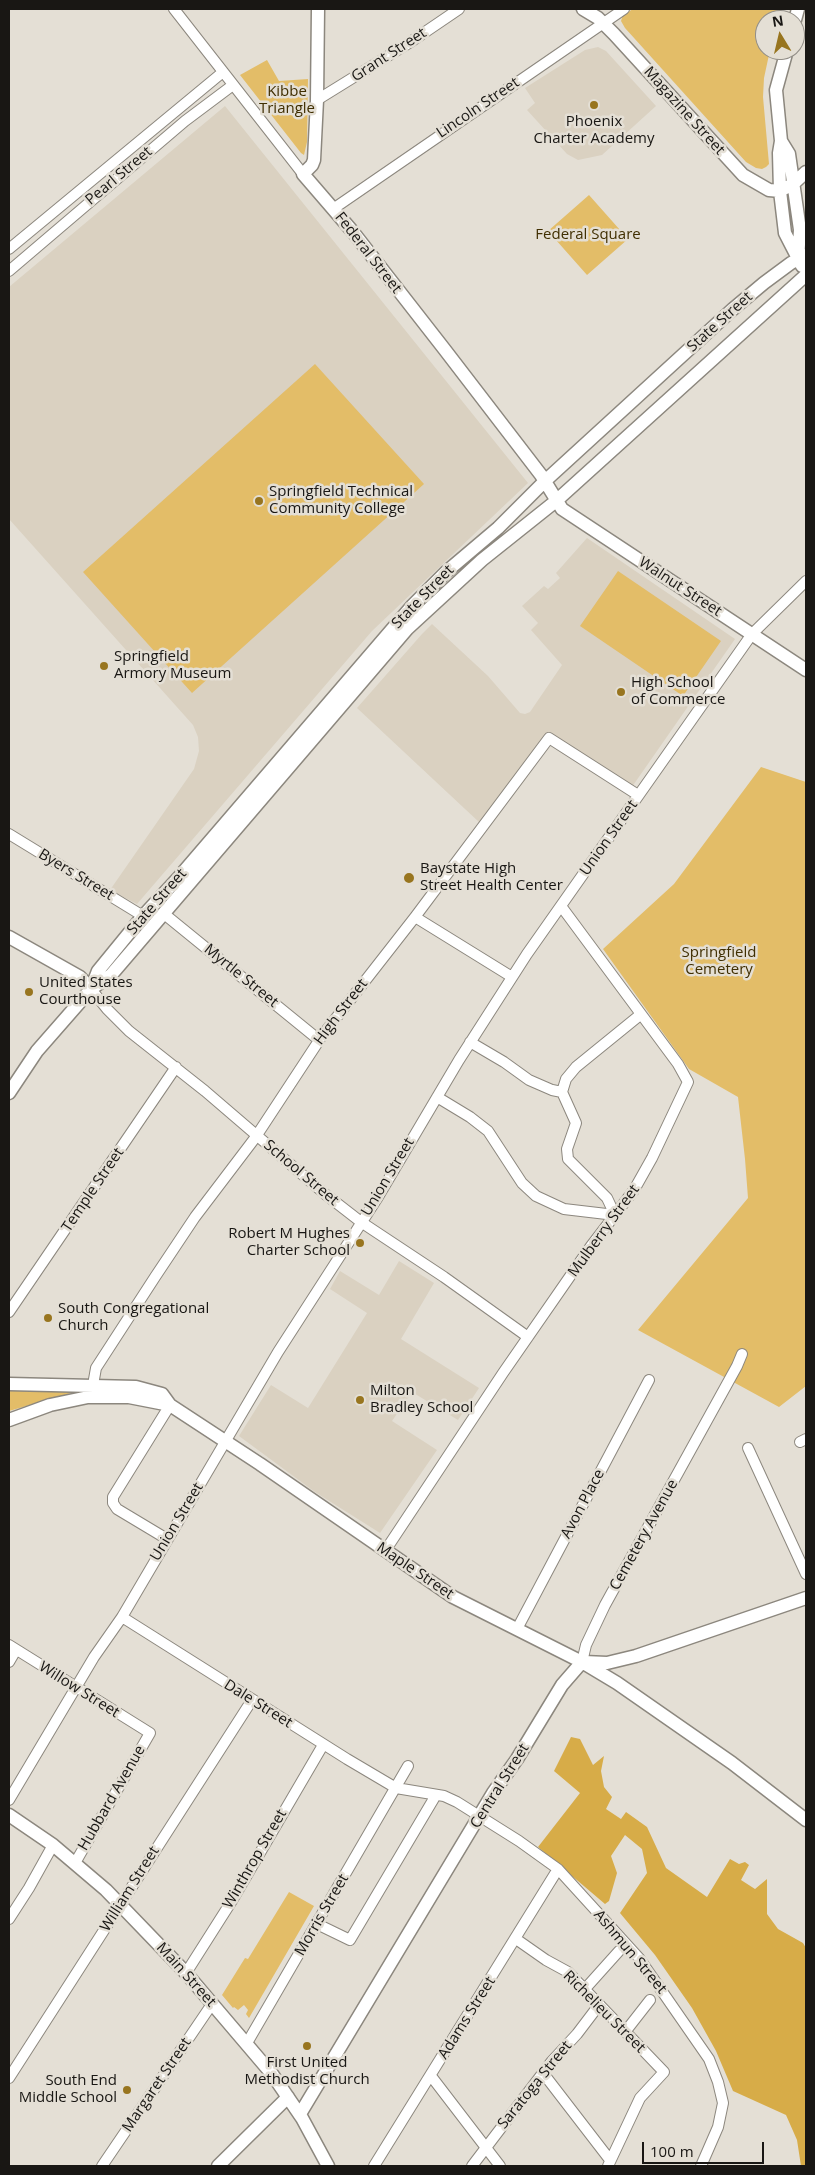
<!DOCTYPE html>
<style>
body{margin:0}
#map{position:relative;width:815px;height:2175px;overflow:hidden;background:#e4dfd5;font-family:"Open Sans",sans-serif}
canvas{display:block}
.frame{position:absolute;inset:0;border:10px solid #191714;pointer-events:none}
.north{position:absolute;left:755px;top:10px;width:50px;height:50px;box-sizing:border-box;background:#e4dfd5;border:1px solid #938f88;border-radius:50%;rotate:351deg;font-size:14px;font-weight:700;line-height:20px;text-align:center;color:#191714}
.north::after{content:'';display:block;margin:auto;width:18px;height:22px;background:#98751f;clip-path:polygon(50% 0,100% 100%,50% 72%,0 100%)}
.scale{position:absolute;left:642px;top:2142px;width:122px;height:22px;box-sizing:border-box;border:2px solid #191714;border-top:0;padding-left:6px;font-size:15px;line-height:18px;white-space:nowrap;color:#191714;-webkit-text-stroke:4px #e4dfd5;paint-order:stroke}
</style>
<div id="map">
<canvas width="815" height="2175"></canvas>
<div class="frame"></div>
<div class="north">N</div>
<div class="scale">100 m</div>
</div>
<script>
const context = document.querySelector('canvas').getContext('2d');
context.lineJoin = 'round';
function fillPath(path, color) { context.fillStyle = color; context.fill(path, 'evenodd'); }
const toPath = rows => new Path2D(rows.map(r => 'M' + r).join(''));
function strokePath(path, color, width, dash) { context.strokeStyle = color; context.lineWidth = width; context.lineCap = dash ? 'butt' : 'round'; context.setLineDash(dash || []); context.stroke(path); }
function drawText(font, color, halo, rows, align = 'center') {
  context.font = font + ' "Open Sans",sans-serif'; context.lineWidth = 5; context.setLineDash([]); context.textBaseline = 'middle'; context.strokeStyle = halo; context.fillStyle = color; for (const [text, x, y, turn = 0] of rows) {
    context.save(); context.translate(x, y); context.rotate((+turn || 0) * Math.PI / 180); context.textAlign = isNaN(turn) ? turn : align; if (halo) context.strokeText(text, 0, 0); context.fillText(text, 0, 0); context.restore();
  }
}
fillPath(toPath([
 [598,47,606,51,656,106,602,155,578,160,567,154,527,110,535,103,525,88,585,50],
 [225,106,528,483,372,631,137,904,110,890,194,769,199,751,198,737,193,725,9,519,9,287],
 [587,538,735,639,627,794,544,739,480,823,357,708,422,634,432,624,488,676,520,713,525,714,530,712,562,665,531,630,538,623,522,606,544,586,548,589,560,578,556,573],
 [399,1261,434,1283,401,1339,479,1388,458,1420,412,1392,392,1421,437,1450,380,1533,315,1492,239,1436,271,1385,308,1408,367,1313,330,1289,340,1271,379,1295]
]), '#dad1c1');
fillPath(toPath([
 [633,9,782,9,778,20,765,20,765,50,770,50,764,78,763,97,769,164,766,167,762,169,756,168,746,162,625,28,621,21,623,15],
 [267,60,279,81,308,79,307,142,304,155,301,153,240,75],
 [589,195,628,239,587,275,548,231],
 [315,364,424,484,192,693,83,572],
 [618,571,721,641,683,696,580,626],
 [761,767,806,782,806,1386,779,1407,638,1330,748,1198,745,1159,738,1097,689,1069,603,949,674,884],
 [9,1390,82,1390,9,1411],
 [289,1892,314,1906,249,2018,246,2014,248,2010,244,2005,238,2010,234,2007,233,2008,222,1995,245,1958,248,1959]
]), '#e3bd68');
fillPath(toPath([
 [571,1737,580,1739,593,1765,604,1756,601,1771,604,1787,612,1797,606,1809,621,1819,626,1812,647,1827,666,1868,707,1897,730,1859,739,1864,745,1862,749,1865,741,1880,755,1889,767,1879,767,1914,778,1929,803,1943,806,1948,806,2166,801,2166,797,2140,786,2115,733,2091,716,2051,692,2008,655,1955,620,1913,647,1873,642,1849,625,1835,611,1856,617,1873,609,1901,605,1904,538,1847,580,1793,554,1771]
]), '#d7ac48');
const minor = toPath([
 [174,9,303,174],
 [317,100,409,43,459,9],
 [333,209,624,9],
 [9,249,223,72],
 [9,271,185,121,233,85],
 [9,834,143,916],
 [163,913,319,1040],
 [415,917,512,977],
 [91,989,107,1009,129,1031,205,1091,325,1194,361,1222,444,1277,528,1337],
 [470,1042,504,1062,529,1080,552,1090,562,1092],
 [437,1097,470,1117,488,1131,522,1183,536,1196,564,1209,615,1215],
 [615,1215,607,1198,568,1159,567,1149,576,1123,562,1092,566,1079,576,1067,640,1015],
 [9,1312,176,1067],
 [93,1385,96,1368,155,1277,195,1217,255,1138,322,1036,415,917,549,738,638,795],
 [800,1442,806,1439],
 [748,1448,806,1574],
 [167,1539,117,1509,113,1503,113,1497,170,1405],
 [385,1551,503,1373,591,1246,634,1190,652,1158,688,1082,678,1064,561,906],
 [122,1617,347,1759,396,1788,444,1796,457,1802,519,1841,558,1869,639,1958,709,2059,718,2082,723,2103,718,2127,701,2166],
 [517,1629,649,1380],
 [9,1645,150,1733,75,1863],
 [9,1662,16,1650],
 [582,1662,586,1645,605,1605,737,1366,742,1354],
 [9,1800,94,1657,122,1617,278,1352,378,1197,459,1060,527,954,752,634,806,581],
 [9,1919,29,1888,53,1845],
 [317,1924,350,1940,436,1795],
 [516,1939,546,1960,568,1972,664,2072,640,2098,608,2166],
 [186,1973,233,1899,323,1745],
 [584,1990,619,1951],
 [625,2032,650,2000],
 [247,2043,408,1766],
 [543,2073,610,2160],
 [431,2076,500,2166],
 [9,2078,252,1700],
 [102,2166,212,2004],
 [374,2166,558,1869],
 [472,2166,552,2061,577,2034,599,2005]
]);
const major = toPath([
 [318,9,317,100,314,160,312,165,303,174,353,232,445,350,541,475,562,509,806,670],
 [583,9,598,18,614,34,743,175,769,190,780,191,793,184,806,172],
 [795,20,798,9],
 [787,50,776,90,781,141,779,153,780,191,785,233,802,266],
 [781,141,789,154,800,230,798,259],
 [9,937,80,977,91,989],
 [91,989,98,971,143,916,180,876,413,605,446,572,498,528,545,481,733,309,764,283,791,263,806,255],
 [9,1093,37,1051,79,1003,91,989,111,975,407,629,482,560,556,501,806,275],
 [9,1384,136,1387,162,1394,170,1405],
 [9,1420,50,1405,88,1397,129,1397,170,1405,260,1464,453,1597,582,1662,617,1683,732,1763,806,1820],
 [584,1662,607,1663,636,1656,806,1598],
 [9,1815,53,1845,106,1890,186,1973,272,2074,302,2118,328,2166],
 [300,2114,493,1793,517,1759,562,1685,582,1662],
 [218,2166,288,2097]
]);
strokePath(minor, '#8c877e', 12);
strokePath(major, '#8c877e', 15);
strokePath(minor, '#fff', 10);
strokePath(major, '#fff', 12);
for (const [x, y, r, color] of [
 [594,105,5,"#98751f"],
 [259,501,5,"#98751f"],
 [104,666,5,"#98751f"],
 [621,692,5,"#98751f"],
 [409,878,6,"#98751f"],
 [29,992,5,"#98751f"],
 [360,1243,5,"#98751f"],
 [48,1318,5,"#98751f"],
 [360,1400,5,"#98751f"],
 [307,2046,5,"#98751f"],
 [127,2090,5,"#98751f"]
]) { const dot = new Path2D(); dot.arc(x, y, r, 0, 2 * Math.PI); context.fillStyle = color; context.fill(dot); strokePath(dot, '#e4dfd5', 2); }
drawText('15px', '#191714', '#e4dfd5', [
 ["Grant Street",389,55,-33],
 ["Lincoln Street",478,108,-34],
 ["Magazine Street",684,111,48],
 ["Pearl Street",119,176,-40],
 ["Federal Street",368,253,52],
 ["State Street",720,322,-42],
 ["Walnut Street",680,587,33],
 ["State Street",423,597,-46],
 ["Union Street",609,838,-55],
 ["Byers Street",76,875,31],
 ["State Street",157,902,-49],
 ["Myrtle Street",241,976,39],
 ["High Street",341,1012,-53],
 ["School Street",301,1173,40],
 ["Union Street",388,1177,-59],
 ["Temple Street",93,1190,-56],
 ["Mulberry Street",604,1231,-54],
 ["Avon Place",583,1504,-62],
 ["Union Street",177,1522,-59],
 ["Cemetery Avenue",644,1535,-61],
 ["Maple Street",415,1571,34],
 ["Willow Street",79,1690,32],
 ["Dale Street",258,1704,32],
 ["Central Street",500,1786,-58],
 ["Hubbard Avenue",112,1798,-60],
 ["Winthrop Street",255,1859,-60],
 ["William Street",130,1889,-58],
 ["Morris Street",322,1915,-60],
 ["Ashmun Street",630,1952,50],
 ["Main Street",186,1975,48],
 ["Richelieu Street",604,2012,45],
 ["Adams Street",467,2018,-58],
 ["Margaret Street",157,2085,-56],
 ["Saratoga Street",535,2085,-51]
]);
drawText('15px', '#402f02', '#e4dfd5', [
 ["Kibbe",287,92],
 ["Triangle",287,109],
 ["Federal Square",588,235],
 ["Springfield",719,953],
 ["Cemetery",719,970]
]);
drawText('15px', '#191714', '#e4dfd5', [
 ["Phoenix",594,122,"center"],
 ["Charter Academy",594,139,"center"],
 ["Springfield Technical",269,492],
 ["Community College",269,509],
 ["Springfield",114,657],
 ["Armory Museum",114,674],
 ["High School",631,683],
 ["of Commerce",631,700],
 ["Baystate High",420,869],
 ["Street Health Center",420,886],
 ["United States",39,983],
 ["Courthouse",39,1000],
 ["Robert M Hughes",350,1234,"right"],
 ["Charter School",350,1251,"right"],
 ["South Congregational",58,1309],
 ["Church",58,1326],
 ["Milton",370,1391],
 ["Bradley School",370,1408],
 ["First United",307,2063,"center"],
 ["Methodist Church",307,2080,"center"],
 ["South End",117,2081,"right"],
 ["Middle School",117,2098,"right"]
], 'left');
</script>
